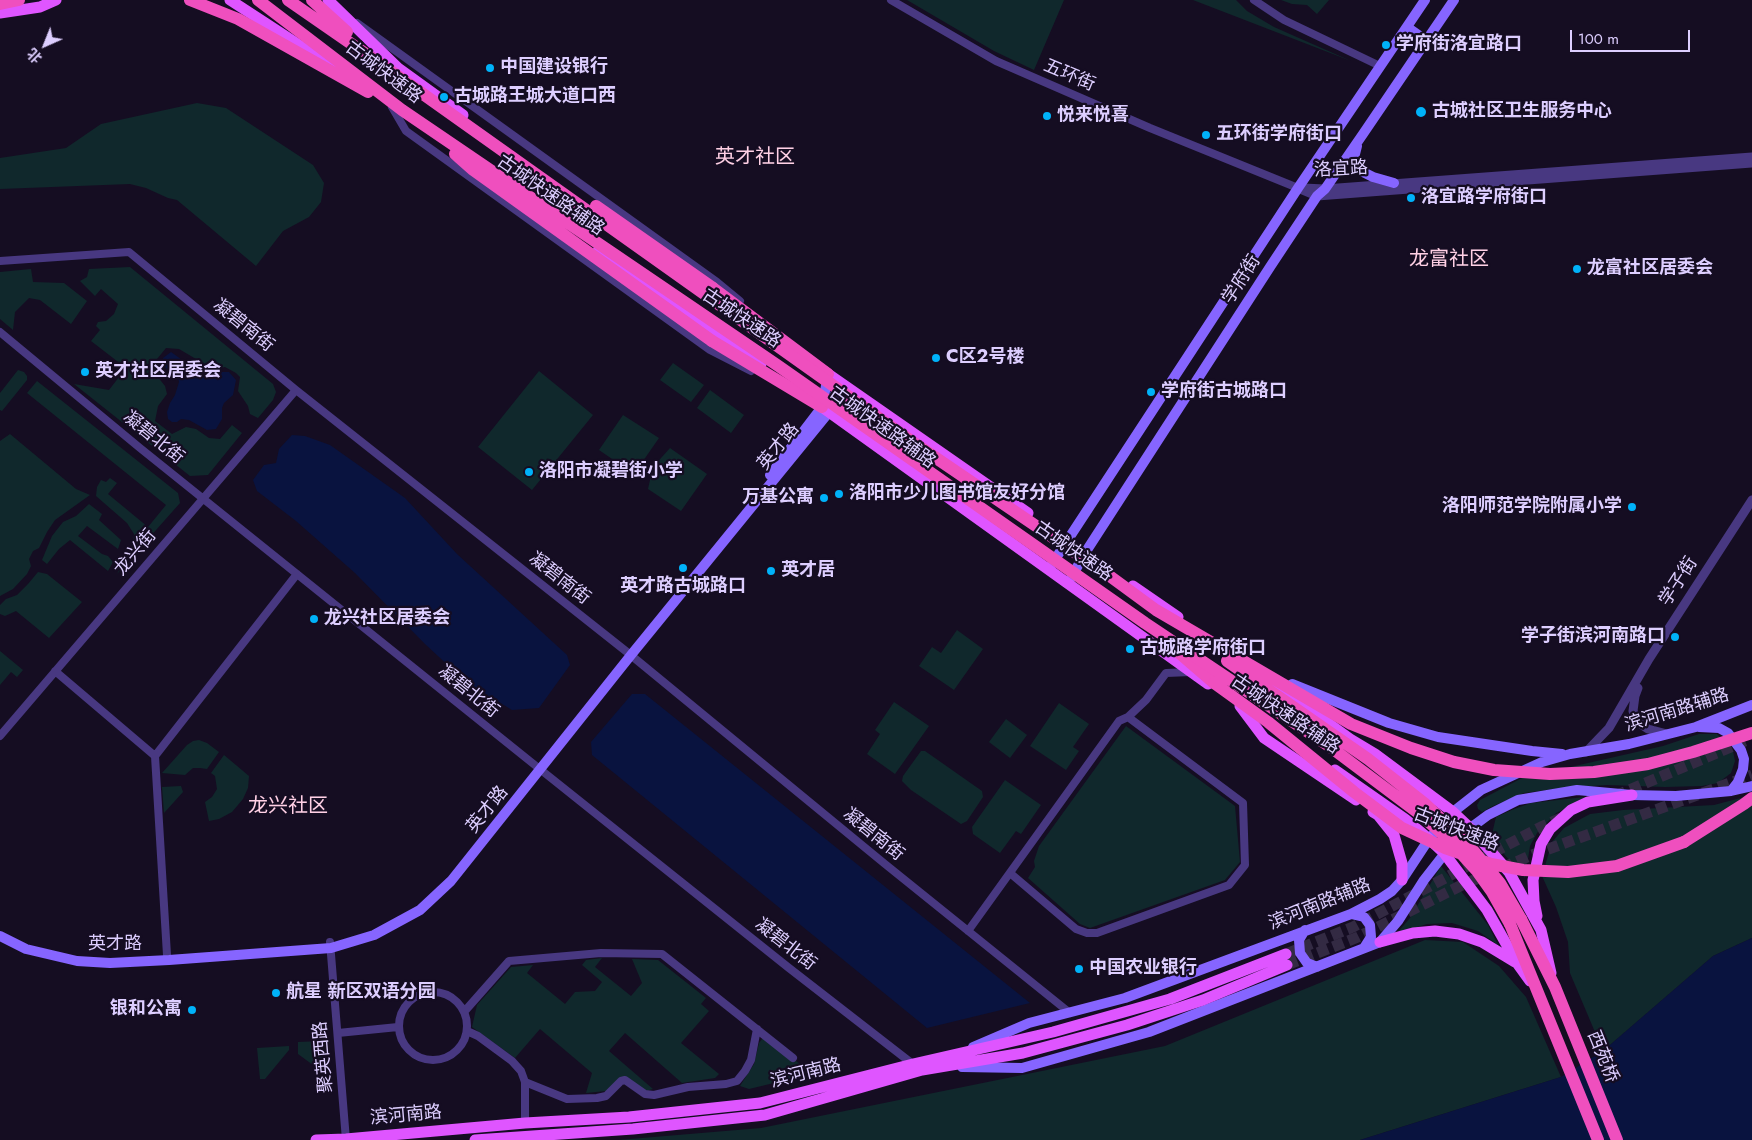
<!DOCTYPE html>
<meta charset="utf-8">
<style>
body{margin:0}
#map{position:relative;width:1752px;height:1140px;overflow:hidden;background:#150d22;font-family:Jost,"Noto Sans SC",sans-serif}
canvas{display:block}
.north{position:absolute;left:20px;top:20px;width:50px;height:50px;-webkit-text-stroke:4px #150d22;paint-order:stroke;rotate:224deg;font-size:14px;font-weight:700;line-height:20px;text-align:center;color:#ddceff}
.north::after{content:'';display:block;margin:auto;width:18px;height:22px;background:#ddceff;clip-path:polygon(50% 0,100% 100%,50% 72%,0 100%)}
.scale{position:absolute;left:1570px;top:30px;width:120px;height:22px;box-sizing:border-box;border:2px solid #ddceff;border-top:0;padding-left:6px;font-size:15px;line-height:18px;white-space:nowrap;color:#ddceff;-webkit-text-stroke:4px #150d22;paint-order:stroke}
</style>
<div id="map">
<canvas width="1752" height="1140"></canvas>
<div class="north">北</div>
<div class="scale">100 m</div>
</div>
<script>
const context = document.querySelector('canvas').getContext('2d');
context.lineJoin = 'round';
function fillPath(path, color) { context.fillStyle = color; context.fill(path, 'evenodd'); }
const toPath = rows => new Path2D(rows.map(r => 'M' + r).join(''));
function strokePath(path, color, width, dash) { context.strokeStyle = color; context.lineWidth = width; context.lineCap = dash ? 'butt' : 'round'; context.setLineDash(dash || []); context.stroke(path); }
function drawText(font, color, halo, rows, align = 'center') {
  context.font = font + ' Jost,"Noto Sans SC",sans-serif'; context.lineWidth = 4.5; context.setLineDash([]); context.textBaseline = 'middle'; context.strokeStyle = halo; context.fillStyle = color; for (const [text, x, y, turn = 0] of rows) {
    context.save(); context.translate(x, y); context.rotate((+turn || 0) * Math.PI / 180); context.textAlign = isNaN(turn) ? turn : align; if (halo) context.strokeText(text, 0, 0); context.fillText(text, 0, 0); context.restore();
  }
}
fillPath(toPath([
 [907,0,1064,0,1034,70,994,51],
 [1193,0,1236,0,1247,11,1274,27,1351,61],
 [1281,0,1329,0,1317,14,1307,5,1292,4],
 [197,103,226,108,313,165,324,183,321,202,309,217,283,231,256,266,177,200,168,198,146,188,130,184,0,189,0,158,66,148,101,124],
 [130,267,273,384,276,392,273,400,258,418,250,414,248,406,238,391,240,377,236,373,225,367,213,369,179,349,166,348,157,359,160,372,157,376,165,386,167,394,158,406,155,421,172,434,186,427,196,429,209,438,220,439,232,425,242,433,208,475,190,476,74,384,109,390,126,368,91,341,100,330,96,326,98,322,106,321,114,314,118,304,101,289,95,296,80,281,87,277,89,269],
 [31,269,33,282,64,283,87,301,71,324,40,300,29,298,15,312,13,330,0,319,0,272],
 [673,363,704,385,691,402,660,380],
 [18,370,24,372,27,376,27,380,2,411,0,410,0,393],
 [539,371,593,415,532,490,478,447],
 [37,381,178,493,180,503,117,574,133,546,134,534,127,523,96,496,97,487,101,480,106,482,110,478,117,483,108,494,148,527,166,505,27,393],
 [710,390,744,415,731,433,697,408],
 [623,415,659,438,634,474,599,450],
 [10,434,76,489,90,495,55,520,47,532,39,548,33,551,29,559,31,566,27,574,13,589,0,596,0,441],
 [670,448,707,474,681,511,648,489,653,467],
 [89,504,102,514,99,520,121,540,118,549,87,526,78,536,102,554,108,556,113,562,108,571,70,540,59,549,47,564,42,560,52,536,63,522,76,516],
 [38,572,47,574,82,602,49,638,16,611,5,616,0,614,0,605,6,599,17,595,28,584],
 [957,630,983,649,954,690,919,666,932,647,941,653],
 [0,651,23,670,17,677,11,672,0,685],
 [894,702,929,726,895,774,867,754,880,734,875,730],
 [1059,703,1089,724,1073,747,1079,751,1066,770,1030,746],
 [1006,719,1027,735,1010,758,989,742],
 [1126,726,1235,806,1240,862,1225,880,1090,928,1080,924,1028,878,1035,867,1034,861,1039,846],
 [1699,734,1717,734,1733,751,1735,761,1731,773,1718,783,1702,786,1665,787,1607,785,1561,788,1524,793,1493,806,1482,812,1478,809,1477,805,1480,800,1522,778,1663,746],
 [199,740,207,743,219,752,207,769,200,768,193,768,185,775,162,773,187,745,193,741],
 [921,751,925,751,982,791,983,797,967,821,961,824,911,790,902,781,903,776],
 [224,755,249,776,248,788,243,799,232,812,219,819,209,821,205,802,212,797,217,789,215,776,211,773],
 [1005,780,1041,805,1021,834,1016,831,1000,853,973,834,972,827],
 [181,786,183,792,164,813,162,787],
 [1752,795,1752,938,1713,956,1603,1051,1570,973,1568,942,1556,907,1542,876,1552,842,1564,828,1590,814,1623,810,1714,805],
 [1593,796,1556,813,1537,833,1530,846,1525,878,1496,845,1492,834,1496,817,1514,809,1531,803],
 [1441,866,1488,925,1498,945,1478,931,1452,923,1427,924,1396,934,1410,918],
 [1425,940,1463,942,1499,966,1526,997,1561,1077,1360,1140,618,1140,761,1128,1165,1046],
 [602,958,595,967,631,996,642,983,632,959,658,960,706,998,701,1004,709,1011,681,1043,719,1074,715,1078,682,1083,625,1033,609,1051,653,1089,646,1091,625,1077,606,1091,586,1093,592,1073,540,1029,515,1058,472,1027,477,1005,511,967,533,965,527,973,565,1004,575,992,595,991,602,982,582,965,586,960],
 [762,1039,766,1039,807,1069,803,1076,749,1089,740,1086,754,1064,759,1043],
 [323,1041,328,1076,298,1054,298,1042],
 [289,1046,289,1050,265,1079,260,1079,257,1048]
]), '#10282c');
fillPath(toPath([
 [171,352,185,362,207,372,229,372,236,380,233,395,224,403,222,408,222,419,216,429,207,430,189,420,181,419,177,422,172,422,168,419,167,412,170,403,175,395,179,382,177,372,172,369,167,369,162,364,163,358],
 [292,435,305,436,330,445,405,498,457,554,567,655,570,665,539,708,512,710,466,682,425,644,355,573,296,521,257,491,253,480,264,465,276,463,279,449],
 [632,694,645,694,1030,1003,927,1028,592,755,591,742],
 [1752,938,1752,1140,1360,1140,1561,1077,1603,1051,1713,956]
]), '#09133f');
strokePath(toPath([
 [1615,796,1745,741],
 [1502,868,1532,855,1752,775],
 [1286,954,1353,927,1541,827,1561,818],
 [1287,965,1358,937,1460,886,1488,874]
]), '#332a43', 11, [11, 5.5]);
strokePath(toPath([
 [891,0,996,61,1150,128,1298,188],
 [1254,0,1284,20,1380,66],
 [357,23,717,282,740,301],
 [392,107,406,131,710,350,751,371],
 [0,261,129,252,296,390,627,652,885,864,1070,1013],
 [0,332,140,448,541,770,789,968,914,1065],
 [55,671,155,756,167,955],
 [0,736,296,390],
 [155,756,297,574],
 [1010,873,1076,929,1087,933,1097,933,1229,885,1245,865,1243,803,1128,717],
 [968,931,1119,721,1128,717,1146,700,1166,673,1191,672],
 [330,942,346,1140],
 '399 1026a34 34 0 1 1 68 0a34 34 0 1 1-68 0Z',
 [464,1012,509,961,601,953,662,954,793,1058],
 [467,1031,478,1036,512,1061,521,1071,525,1082,525,1123],
 [338,1033,398,1027],
 [525,1082,567,1099,597,1098,606,1096,621,1081,625,1080,645,1094,654,1095,688,1087,726,1084,737,1081,745,1071,751,1060,757,1029]
]), '#483881', 8);
strokePath(toPath([
 [1298,188,1317,196,1752,163],
 [1303,188,1325,189,1752,157],
 [1638,688,1635,696,1633,711,1639,723,1648,729,1667,734],
 [1586,752,1609,728,1649,659,1752,500]
]), '#483881', 9);
strokePath(toPath([
 [1407,27,1427,41],
 [1357,146,1354,158,1356,165,1363,172,1373,177,1394,183],
 [770,475,822,407,828,375],
 [1052,564,1298,188,1425,0],
 [1071,578,1085,553,1270,267,1317,196,1325,189,1363,134,1454,0],
 [1292,684,1389,723,1438,737,1532,751,1562,754],
 [1699,727,1719,728,1728,733,1741,750,1744,759,1743,769,1738,782,1731,791],
 [1465,832,1488,815,1518,800,1577,790,1632,795,1676,796,1731,791,1752,786],
 [1351,914,1364,917,1370,925,1371,937,1364,948],
 [1305,930,1299,940,1300,953,1307,963,1317,967],
 [0,936,26,949,77,961,110,963,169,960,331,948,374,935,420,910,451,881,631,655,829,412,839,383],
 [973,1047,1029,1023,1125,998,1351,914,1380,899,1392,891,1402,880,1429,839,1453,812,1481,790,1542,762,1570,754,1629,744,1696,727,1752,705],
 [962,1067,1022,1068,1149,1032,1380,942,1398,921,1424,880,1449,848]
]), '#8665ff', 10);
strokePath(toPath([
 [230,0,336,69],
 [328,0,398,68,463,115],
 [0,13,40,7,56,0],
 [598,251,761,364],
 [821,369,1028,513],
 [815,402,1208,684],
 [1133,586,1178,617],
 [1277,686,1350,739,1375,754,1453,812,1470,828,1509,872,1541,930,1551,973],
 [1240,706,1264,738,1356,800],
 [1335,770,1405,819,1429,839,1444,853,1487,910,1517,963,1530,981],
 [1373,812,1378,815,1394,835,1402,863,1402,880],
 [1537,916,1534,901,1533,880,1541,844,1550,829,1571,810,1588,802,1632,795],
 [1380,942,1413,933,1435,931,1459,934,1482,942,1515,962],
 [316,1140,346,1139,525,1123,629,1117,760,1103,913,1064,1053,1032,1170,999,1286,954],
 [475,1140,633,1129,765,1115,922,1070,1023,1053,1127,1025,1203,1000,1287,965]
]), '#df55ff', 11);
strokePath(toPath([
 [288,0,392,72],
 [312,0,347,32],
 [0,4,19,0],
 [713,288,828,374],
 [712,341,822,407],
 [1170,645,1214,683],
 [1684,842,1744,804,1752,798],
 [1521,919,1555,987,1617,1140],
 [1510,924,1598,1140]
]), '#ef4fbe', 12);
strokePath(toPath([
 [190,0,238,19,368,92],
 [258,0,402,110,777,365,1145,623,1329,746,1421,815,1448,839,1477,871,1492,892,1510,924],
 [392,72,914,443,1111,577,1156,610,1351,724,1411,748,1454,762,1494,770,1550,774,1594,772,1648,764,1693,752,1752,733],
 [455,154,472,169,712,341],
 [596,206,713,288],
 [1227,661,1368,759,1424,803,1468,844,1500,883,1521,919],
 [1214,683,1268,722,1354,792,1402,828,1445,848,1491,864,1523,870,1568,872,1617,866,1684,842]
]), '#ef4fbe', 12);
for (const [x, y, r, color] of [
 [1386,45,5,"#00b2f9"],
 [490,68,5,"#00b2f9"],
 [444,97,5,"#00b2f9"],
 [1421,112,6,"#00b2f9"],
 [1047,116,5,"#00b2f9"],
 [1206,135,5,"#00b2f9"],
 [1411,198,5,"#00b2f9"],
 [1577,269,5,"#00b2f9"],
 [936,358,5,"#00b2f9"],
 [85,372,5,"#00b2f9"],
 [1151,392,5,"#00b2f9"],
 [529,472,5,"#00b2f9"],
 [839,494,5,"#00b2f9"],
 [824,498,5,"#00b2f9"],
 [1632,507,5,"#00b2f9"],
 [683,568,5,"#00b2f9"],
 [771,571,5,"#00b2f9"],
 [314,619,5,"#00b2f9"],
 [1675,637,5,"#00b2f9"],
 [1130,649,5,"#00b2f9"],
 [1079,969,5,"#00b2f9"],
 [276,993,5,"#00b2f9"],
 [192,1010,5,"#00b2f9"]
]) { const dot = new Path2D(); dot.arc(x, y, r, 0, 2 * Math.PI); context.fillStyle = color; context.fill(dot); strokePath(dot, '#150d22', 2); }
drawText('bold 18px', '#ddceff', '#150d22', [
 ["学府街洛宜路口",1396,45],
 ["中国建设银行",500,68],
 ["古城路王城大道口西",454,97],
 ["古城社区卫生服务中心",1432,112],
 ["悦来悦喜",1057,116],
 ["五环街学府街口",1216,135],
 ["洛宜路学府街口",1421,198],
 ["龙富社区居委会",1587,269],
 ["C区2号楼",946,358],
 ["英才社区居委会",95,372],
 ["学府街古城路口",1161,392],
 ["洛阳市凝碧街小学",539,472],
 ["洛阳市少儿图书馆友好分馆",849,494],
 ["万基公寓",814,498,"right"],
 ["洛阳师范学院附属小学",1622,507,"right"],
 ["英才居",781,571],
 ["英才路古城路口",683,587,"center"],
 ["龙兴社区居委会",324,619],
 ["学子街滨河南路口",1665,637,"right"],
 ["古城路学府街口",1140,649],
 ["中国农业银行",1089,969],
 ["航星 新区双语分园",286,993],
 ["银和公寓",182,1010,"right"]
], 'left');
drawText('18px', '#ddceff', '#150d22', [
 ["古城快速路",383,73,37],
 ["五环街",1069,76,23],
 ["洛宜路",1341,170,-3],
 ["古城快速路辅路",550,196,35],
 ["学府街",1242,280,-57],
 ["古城快速路",741,319,34],
 ["凝碧南街",243,326,39],
 ["古城快速路辅路",882,428,36],
 ["凝碧北街",153,438,39],
 ["英才路",779,447,-51],
 ["古城快速路",1073,552,35],
 ["龙兴街",136,553,-50],
 ["凝碧南街",559,579,38],
 ["学子街",1679,582,-57],
 ["凝碧北街",468,692,39],
 ["滨河南路辅路",1677,711,-17],
 ["古城快速路辅路",1285,715,34],
 ["英才路",488,810,-51],
 ["古城快速路",1456,830,21],
 ["凝碧南街",873,835,39],
 ["滨河南路辅路",1320,905,-22],
 ["英才路",115,945],
 ["凝碧北街",785,945,38],
 ["聚英西路",324,1057,-95],
 ["西苑桥",1602,1057,68],
 ["滨河南路",806,1074,-14],
 ["滨河南路",406,1116,-5]
]);
drawText('20px', '#ffd0e5', '#150d22', [
 ["英才社区",755,158],
 ["龙富社区",1449,260],
 ["龙兴社区",288,807]
]);
</script>
